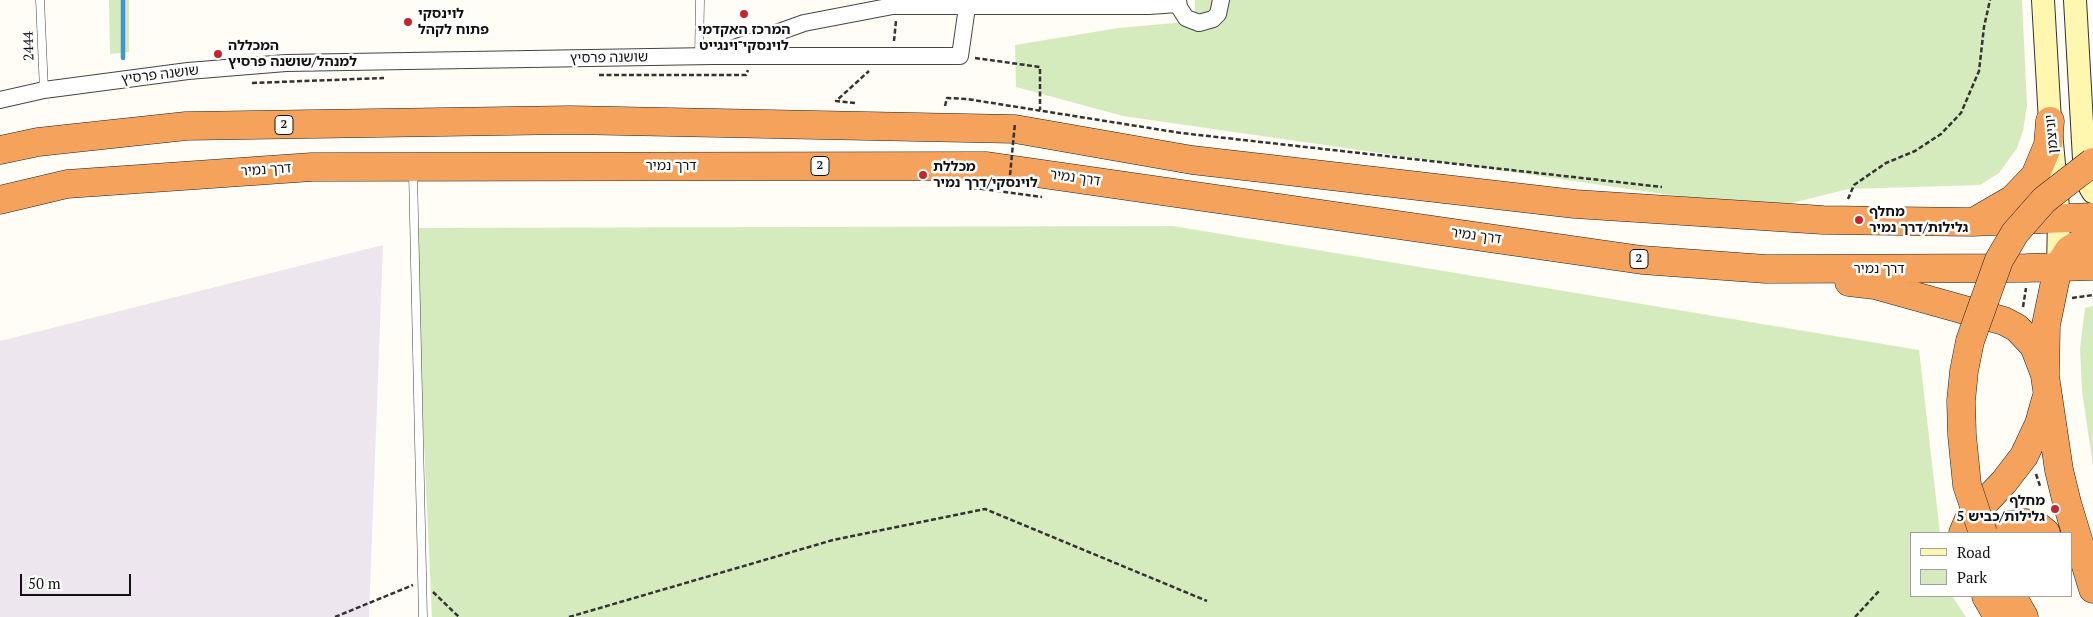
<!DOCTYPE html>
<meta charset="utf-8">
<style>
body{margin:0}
#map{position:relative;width:2093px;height:617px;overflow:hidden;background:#fffdf5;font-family:"PT Serif",serif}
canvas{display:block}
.legend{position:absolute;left:1910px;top:532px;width:162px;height:65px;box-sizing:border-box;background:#fff;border:1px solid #a0a0a0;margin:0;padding:6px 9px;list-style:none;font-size:15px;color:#111}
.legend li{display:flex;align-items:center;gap:10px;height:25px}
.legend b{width:25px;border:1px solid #a0a0a0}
.scale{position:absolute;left:20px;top:574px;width:111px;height:22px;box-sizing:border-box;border:2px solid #111;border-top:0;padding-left:6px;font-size:15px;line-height:18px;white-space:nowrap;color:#111;-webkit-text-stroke:4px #fff;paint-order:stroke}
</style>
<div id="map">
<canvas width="2093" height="617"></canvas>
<ul class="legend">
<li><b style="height:6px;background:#fff6b0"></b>Road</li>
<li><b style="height:14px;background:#d5ebbd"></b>Park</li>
</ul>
<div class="scale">50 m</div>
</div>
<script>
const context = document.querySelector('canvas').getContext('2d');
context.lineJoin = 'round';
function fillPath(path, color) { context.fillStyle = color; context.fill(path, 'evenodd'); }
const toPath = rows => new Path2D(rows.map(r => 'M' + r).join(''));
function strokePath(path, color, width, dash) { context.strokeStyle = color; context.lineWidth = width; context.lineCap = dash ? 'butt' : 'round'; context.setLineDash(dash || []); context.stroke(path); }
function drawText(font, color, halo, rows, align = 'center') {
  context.font = font + ' "PT Serif","Noto Sans Hebrew",serif'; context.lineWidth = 5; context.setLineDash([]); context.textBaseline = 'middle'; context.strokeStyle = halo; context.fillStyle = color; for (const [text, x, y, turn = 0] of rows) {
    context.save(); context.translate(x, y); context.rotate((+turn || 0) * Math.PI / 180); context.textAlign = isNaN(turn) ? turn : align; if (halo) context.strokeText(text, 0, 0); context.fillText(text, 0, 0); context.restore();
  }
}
fillPath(toPath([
 [383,245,369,617,0,617,0,341]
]), '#eee6ef');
fillPath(toPath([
 [109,0,129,0,129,52,110,54],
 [1195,0,2022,0,2027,105,2023,131,2017,148,1999,173,1980,185,1848,189,1768,209,1123,116,1016,87,1015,45,1118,28,1186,22,1195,16],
 [1173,226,1919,350,1940,533,1912,533,1912,596,1952,596,1966,617,432,617,414,228],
 [2093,306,2093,466,2082,391,2080,349,2085,308]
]), '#d5ebbd');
strokePath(toPath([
 [123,0,123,58]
]), '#3f96cf', 4.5);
const lane = toPath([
 [40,0,44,90],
 [699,56,700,0],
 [413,172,423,617]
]);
const street = toPath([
 [1178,0,1179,7,1186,18,1199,23,1213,19,1218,14,1221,0],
 [723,52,804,23,893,6,1149,6,1178,4],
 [0,100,44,90,188,71,286,63,712,56,960,56,967,7]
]);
const secondary = toPath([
 [2043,0,2050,121,2059,218,2058,267],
 [2075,0,2084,159,2090,187,2093,192]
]);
const highway = toPath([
 [0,150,38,142,186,126,570,120,1015,129,1192,160,1575,204,1823,220,1972,222,2093,217],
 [0,200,67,184,312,167,987,166,1642,260,1766,269,2026,268,2093,266],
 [1975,221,2013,199,2035,176,2048,145,2050,121],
 [2093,238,2085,240,2069,250,2058,267,2046,325,2045,376,2059,470,2067,503,2093,589],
 [1849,282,1875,285,2004,321,2017,328,2034,346,2044,372],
 [1963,533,1969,519,2004,482,2024,456,2039,424,2046,399],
 [1992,533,2009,525,2026,523,2040,528,2046,533],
 [1986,596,1998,617],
 [2012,596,2024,617]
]);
strokePath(lane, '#444', 9);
strokePath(street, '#444', 18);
strokePath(secondary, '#333', 24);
strokePath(highway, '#222', 29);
strokePath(toPath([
 [894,41,896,21],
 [975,58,1040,67,1040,110],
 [599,75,746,75,748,70],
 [252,83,384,78],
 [855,103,836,101,869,71],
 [945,106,947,98,967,99,1181,133,1662,187],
 [983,187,983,189,1042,197],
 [972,188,983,189],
 [1848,199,1854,185,1886,163,1915,151,1941,134,1961,113,1979,71,1984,27,1990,0],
 [2072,298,2093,295],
 [2023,307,2026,288],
 [2036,474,2040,486],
 [433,592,459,617],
 [335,617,413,585],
 [569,617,833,540,985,509,1207,601],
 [1855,617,1879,591]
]), '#333', 2.5, [5, 2.5]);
strokePath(lane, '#fff', 8);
strokePath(street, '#fff', 16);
strokePath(secondary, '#fff6b0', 22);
strokePath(highway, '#f5a25d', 28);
const highwayBridge = toPath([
 [1983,533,1967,485,1962,435,1961,401,1964,371,1970,341,1999,260,2015,233,2044,200,2093,162]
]);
strokePath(highwayBridge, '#222', 29, []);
strokePath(toPath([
 [1010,175,1015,123]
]), '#333', 2.5, [5, 2.5]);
strokePath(highwayBridge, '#f5a25d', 28);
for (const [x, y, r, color] of [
 [744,14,5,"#c4262e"],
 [408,22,5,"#c4262e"],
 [218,54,5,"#c4262e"],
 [923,175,5,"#c4262e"],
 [1859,220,5,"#c4262e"],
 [2055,509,5,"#c4262e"]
]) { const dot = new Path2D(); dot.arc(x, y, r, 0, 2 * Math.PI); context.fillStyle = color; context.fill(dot); strokePath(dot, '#fff', 2); }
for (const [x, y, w] of [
 [284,125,18],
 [820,166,18],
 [1639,259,18]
]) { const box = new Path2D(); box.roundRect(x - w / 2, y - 9.5, w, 19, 4); context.fillStyle = '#fff'; context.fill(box); strokePath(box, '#111', 1); }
drawText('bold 12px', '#111', null, [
 ["2",284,125],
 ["2",820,166],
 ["2",1639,259]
]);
drawText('bold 14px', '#111', '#fff', [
 ["לוינסקי",418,14],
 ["פתוח לקהל",418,30],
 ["המרכז האקדמי",744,30,"center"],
 ["לוינסקי־וינגייט",744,46,"center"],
 ["המכללה",228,46],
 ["למנהל/שושנה פרסיץ",228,62],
 ["מכללת",933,167],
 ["לוינסקי/דרך נמיר",933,183],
 ["מחלף",1869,212],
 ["גלילות/דרך נמיר",1869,228],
 ["מחלף",2045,501,"right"],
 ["גלילות/כביש 5",2045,517,"right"]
], 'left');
drawText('14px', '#111', '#fff', [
 ["2444",29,46,-92],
 ["שושנה פרסיץ",609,58,-1],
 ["שושנה פרסיץ",160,75,-7],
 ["יוניצמן",2052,134,-95],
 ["דרך נמיר",671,166],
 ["דרך נמיר",266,170,-4],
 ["דרך נמיר",1075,178,8],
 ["דרך נמיר",1476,236,8],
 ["דרך נמיר",1879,269]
]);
</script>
